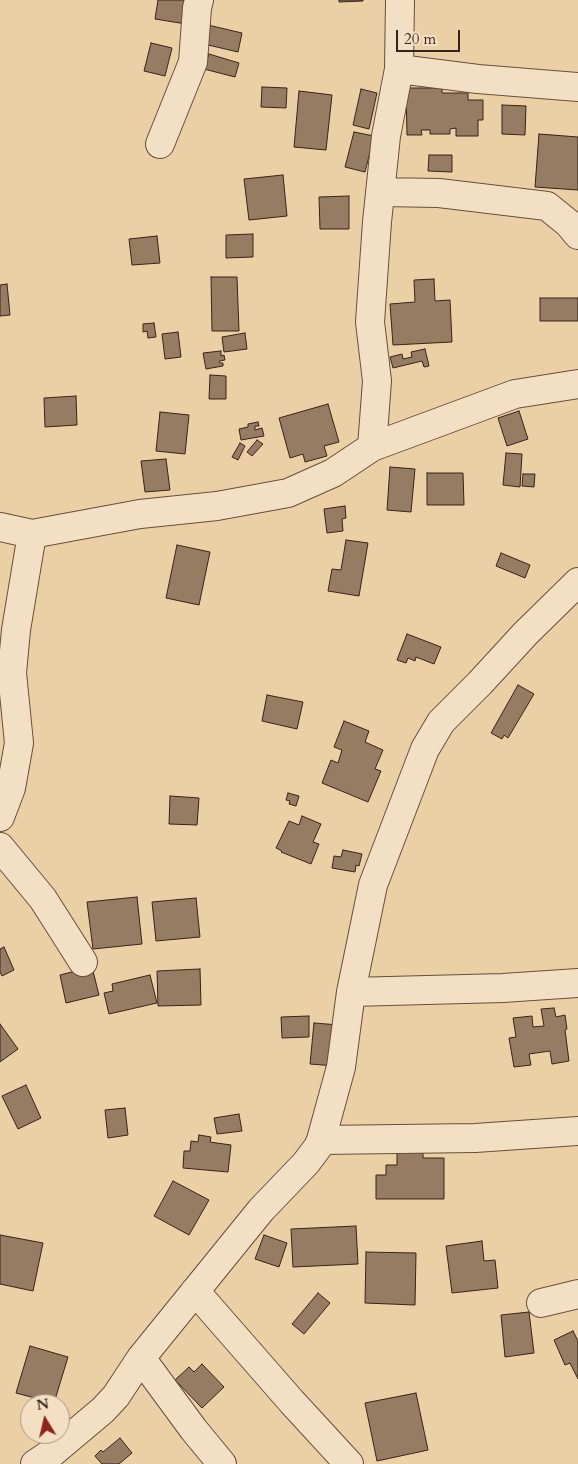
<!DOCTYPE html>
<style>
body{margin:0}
#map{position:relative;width:578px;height:1464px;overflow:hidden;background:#ecd0a5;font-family:Cardo,serif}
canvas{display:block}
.north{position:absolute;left:20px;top:1394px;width:50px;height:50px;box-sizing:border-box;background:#f3e0c4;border:1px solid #a99480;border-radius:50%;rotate:351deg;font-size:14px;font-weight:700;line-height:20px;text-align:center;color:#39221a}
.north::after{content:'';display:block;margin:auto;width:18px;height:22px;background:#8f2418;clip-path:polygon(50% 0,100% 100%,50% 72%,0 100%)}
.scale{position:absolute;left:396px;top:30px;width:64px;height:22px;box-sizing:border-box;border:2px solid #39221a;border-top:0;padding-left:6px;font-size:15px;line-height:18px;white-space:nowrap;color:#39221a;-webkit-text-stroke:4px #f3e0c4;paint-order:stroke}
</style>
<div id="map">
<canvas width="578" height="1464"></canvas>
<div class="north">N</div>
<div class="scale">20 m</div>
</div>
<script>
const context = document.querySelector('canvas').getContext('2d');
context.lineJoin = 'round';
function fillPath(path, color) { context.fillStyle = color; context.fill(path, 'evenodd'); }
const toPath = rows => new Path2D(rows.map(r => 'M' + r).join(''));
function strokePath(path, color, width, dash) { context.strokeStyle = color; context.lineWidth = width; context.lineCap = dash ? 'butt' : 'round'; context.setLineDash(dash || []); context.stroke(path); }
const building = toPath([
 [158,0,190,0,186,24,155,19,158,0],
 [339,0,363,0,363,1,339,2,339,0],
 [208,25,242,33,238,52,204,44,208,25],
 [151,43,172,48,165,76,144,71,151,43],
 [209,54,239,63,235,77,204,69,209,54],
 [262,87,287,88,286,108,261,107,262,87],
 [406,88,442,88,442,93,468,93,468,100,483,100,483,120,478,120,478,136,456,136,456,128,450,129,450,134,430,134,430,130,421,130,422,135,407,135,406,88],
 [361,89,377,93,369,129,353,125,361,89],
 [299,91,332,95,326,150,294,147,299,91],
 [502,105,526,106,525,135,502,134,502,105],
 [354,132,374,136,365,172,345,167,354,132],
 [539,134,578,137,578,190,535,187,539,134],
 [429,155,452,155,452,172,428,171,429,155],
 [283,175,287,216,249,220,244,179,283,175],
 [349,196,349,229,320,229,319,197,349,196],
 [253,234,253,257,226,258,226,235,253,234],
 [157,236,160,263,132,265,129,239,157,236],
 [211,277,237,277,239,331,212,331,211,277],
 [434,279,435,301,450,300,452,342,393,345,390,304,415,302,414,280,434,279],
 [7,284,10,315,0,316,0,285,7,284],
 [540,298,578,298,578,321,540,321,540,298],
 [154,323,156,337,148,338,147,331,143,332,143,324,154,323],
 [178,332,181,357,165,359,162,334,178,332],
 [245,333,247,349,224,352,222,337,245,333],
 [425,349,429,366,424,367,422,361,393,368,390,357,402,354,403,359,412,357,411,352,425,349],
 [221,351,221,356,224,355,225,360,219,361,220,363,223,363,223,366,206,369,203,353,221,351],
 [210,375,226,376,226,399,209,399,210,375],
 [76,396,77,425,45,427,44,398,76,396],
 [328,404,339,442,324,446,327,456,305,462,303,454,290,458,279,418,328,404],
 [519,411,528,439,507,446,498,418,519,411],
 [160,412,189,415,185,454,156,451,160,412],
 [258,422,259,426,255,426,255,430,262,428,264,436,241,440,239,429,248,427,248,424,258,422],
 [257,440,263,444,252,456,247,452,257,440],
 [240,443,245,446,238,460,232,457,240,443],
 [506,453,522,454,520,487,503,485,506,453],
 [166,459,170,490,145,492,141,461,166,459],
 [390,467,415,469,411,512,387,510,390,467],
 [427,473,463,473,464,505,427,505,427,473],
 [523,474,535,474,534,487,522,486,523,474],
 [345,506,346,518,342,519,343,531,327,533,324,509,345,506],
 [346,540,368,543,359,596,328,591,332,569,341,570,346,540],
 [177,545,210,552,199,605,166,598,177,545],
 [501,553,530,565,525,578,496,566,501,553],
 [407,634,441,647,434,664,416,657,415,661,408,658,406,663,397,660,407,634],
 [518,685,534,694,508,738,504,735,502,739,491,733,518,685],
 [267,695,303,702,297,729,262,721,267,695],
 [344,721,369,731,365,742,383,750,375,769,381,771,368,802,322,783,331,760,338,763,342,750,334,747,344,721],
 [288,793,299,796,296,806,289,804,290,801,286,800,288,793],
 [170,796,199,798,197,825,169,824,170,796],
 [302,816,321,824,313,842,319,844,311,864,281,852,282,851,276,848,289,821,299,825,302,816],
 [343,850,362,854,359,866,356,865,355,872,332,868,334,856,341,857,343,850],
 [137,897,142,944,93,949,87,902,137,897],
 [196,898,200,937,156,941,152,902,196,898],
 [4,947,14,970,2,976,0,972,0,949,4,947],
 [92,967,99,995,66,1003,60,975,92,967],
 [200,969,201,1005,158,1006,157,971,200,969],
 [150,975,157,1003,109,1014,104,993,113,991,112,984,150,975],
 [554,1008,556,1017,565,1015,567,1029,565,1030,569,1061,552,1064,550,1051,529,1054,531,1065,514,1067,509,1038,516,1037,513,1018,532,1016,533,1027,544,1026,541,1009,554,1008],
 [309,1016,309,1037,282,1038,281,1017,309,1016],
 [314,1023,339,1025,335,1066,310,1064,314,1023],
 [0,1024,18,1049,0,1062,0,1024],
 [26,1085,41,1118,18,1129,2,1096,26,1085],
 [125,1108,128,1135,108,1138,105,1110,125,1108],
 [239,1114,242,1131,217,1134,214,1118,239,1114],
 [199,1135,211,1137,210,1142,231,1145,228,1172,183,1168,184,1151,190,1151,191,1141,198,1142,199,1135],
 [397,1151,423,1151,423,1158,444,1158,444,1199,376,1199,376,1175,386,1175,386,1165,397,1165,397,1151],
 [173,1181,209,1200,189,1235,154,1216,173,1181],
 [356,1226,358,1264,293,1267,291,1229,356,1226],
 [0,1235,43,1243,33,1291,0,1284,0,1235],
 [264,1235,287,1243,279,1267,255,1259,264,1235],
 [482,1241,484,1261,495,1260,498,1288,452,1293,446,1246,482,1241],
 [366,1252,416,1253,415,1305,365,1303,366,1252],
 [318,1293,330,1303,304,1334,292,1324,318,1293],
 [529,1312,534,1353,505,1357,501,1315,529,1312],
 [573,1331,578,1341,578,1379,570,1363,565,1365,554,1340,573,1331],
 [30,1346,68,1357,54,1403,16,1393,30,1346],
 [202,1364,224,1387,202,1408,175,1380,189,1367,194,1372,202,1364],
 [416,1393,428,1450,377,1461,365,1403,416,1393],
 [120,1438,132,1453,119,1464,102,1464,95,1456,101,1450,103,1452,120,1438]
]);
fillPath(building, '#967c62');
strokePath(building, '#39221a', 1);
const minor = toPath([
 [399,69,478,79,578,87],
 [160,144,193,62,197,8,199,0],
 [380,192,439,193,547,206,568,223,578,235],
 [372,447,377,381,370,322,377,222,386,136,399,69,400,0],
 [0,527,32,534,140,514,217,506,288,493,333,473,372,447,515,394,578,384],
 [0,817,11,788,19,743,12,673,16,630,32,534],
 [0,847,43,899,83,962],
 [351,992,503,988,578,983],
 [321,1140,475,1138,578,1131],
 [195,1291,292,1402,349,1464],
 [541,1303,578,1294],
 [141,1358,194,1430,222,1464],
 [35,1464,53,1452,103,1410,116,1396,141,1358,261,1210,306,1163,318,1147,321,1140,341,1067,351,992,373,885,425,749,441,722,480,683,525,634,578,582]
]);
strokePath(minor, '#664e3d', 30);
strokePath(minor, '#f3e0c4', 28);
</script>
